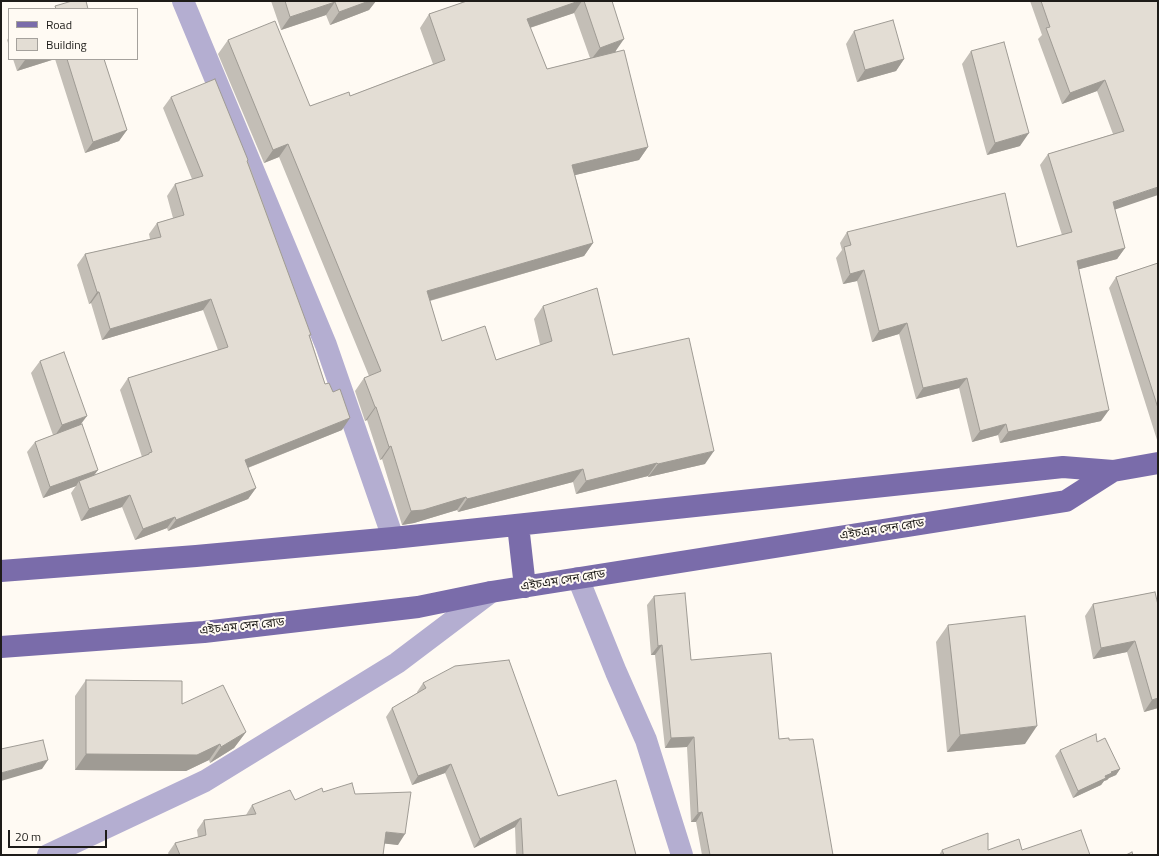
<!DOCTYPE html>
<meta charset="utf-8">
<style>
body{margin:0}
#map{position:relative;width:1159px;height:856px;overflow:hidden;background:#fffaf3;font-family:"Titillium Web",sans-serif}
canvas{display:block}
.frame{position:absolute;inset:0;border:2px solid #1e1c19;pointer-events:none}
.legend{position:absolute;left:8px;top:8px;width:130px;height:52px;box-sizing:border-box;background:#fffaf3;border:1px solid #a5a19c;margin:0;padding:5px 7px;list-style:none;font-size:12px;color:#1e1c19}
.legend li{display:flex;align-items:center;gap:8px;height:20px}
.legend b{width:20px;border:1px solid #a5a19c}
.scale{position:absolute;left:8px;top:830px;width:99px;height:18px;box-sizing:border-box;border:2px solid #1e1c19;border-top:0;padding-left:5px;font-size:12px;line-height:14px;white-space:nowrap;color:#1e1c19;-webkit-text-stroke:3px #fffaf3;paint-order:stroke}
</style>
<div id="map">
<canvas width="1159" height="856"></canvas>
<div class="frame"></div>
<ul class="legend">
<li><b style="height:5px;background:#7a6caa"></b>Road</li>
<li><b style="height:11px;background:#e3ddd4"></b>Building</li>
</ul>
<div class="scale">20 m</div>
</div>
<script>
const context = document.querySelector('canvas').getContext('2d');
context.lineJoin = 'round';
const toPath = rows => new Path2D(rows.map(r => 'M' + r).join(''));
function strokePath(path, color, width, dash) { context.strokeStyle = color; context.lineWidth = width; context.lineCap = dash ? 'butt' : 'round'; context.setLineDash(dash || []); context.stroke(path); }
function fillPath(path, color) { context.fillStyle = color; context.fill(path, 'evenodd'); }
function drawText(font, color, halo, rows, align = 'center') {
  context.font = font + ' "Titillium Web","Noto Sans Bengali",sans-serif'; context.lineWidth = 4; context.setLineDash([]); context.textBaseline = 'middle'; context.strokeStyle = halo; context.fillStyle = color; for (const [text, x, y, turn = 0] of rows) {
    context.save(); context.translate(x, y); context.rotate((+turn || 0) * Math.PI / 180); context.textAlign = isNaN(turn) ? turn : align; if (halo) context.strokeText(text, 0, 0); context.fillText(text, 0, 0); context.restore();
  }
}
strokePath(toPath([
 [183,1,326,345,393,538],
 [578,578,616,672,646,740,682,855],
 [48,855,205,781,397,663,491,592]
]), '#b4aed1', 22);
strokePath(toPath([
 [518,525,525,587],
 [1,571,196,556,393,538,1063,467,1113,471,1158,463],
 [1,647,204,632,418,607,491,592,1066,501,1113,471]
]), '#7a6caa', 22);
fillPath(toPath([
 [271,1,376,1,369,10,330,25,326,15,281,30],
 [460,1,612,1,616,52,648,147,639,160,575,175,593,243,584,256,430,301,442,341,496,360,540,345,534,319,543,306,613,355,705,464,648,477,648,476,576,494,573,482,458,512,457,510,414,523,402,525,382,459,380,460,367,420,365,421,355,391,364,378,369,376,279,157,264,163,218,54,228,40,310,106,350,96,433,64,420,28,429,14,461,3],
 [574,13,590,58,547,69,530,28],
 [1030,1,1158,1,1115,210,1125,248,1117,259,1079,269,1101,421,1000,443,998,435,972,442,959,388,916,399,899,334,872,342,857,281,843,284,836,258,842,250,840,243,847,232,1017,247,1062,235,1040,165,1048,154,1113,134,1097,91,1062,104,1038,39,1042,35],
 [854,31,904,59,896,71,857,82,846,44],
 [9,37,9,46,7,40],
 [971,51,1020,146,987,155,962,64],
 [13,59,55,59,17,71],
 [55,59,104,59,127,130,119,141,85,153],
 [171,97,248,161,311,335,310,336,325,384,342,430,248,468,256,488,248,499,168,531,167,528,135,540,122,507,81,521,71,493,76,486,43,498,27,452,35,442,53,435,31,373,40,361,81,425,94,475,142,457,120,390,128,378,218,350,203,310,102,340,91,303,89,304,77,265,85,254,150,239,149,234,157,223,173,218,167,196,175,184,192,179,163,108],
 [1158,263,1158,443,1109,288,1116,277],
 [1155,592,1158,708,1144,712,1127,652,1093,659,1085,616,1093,604],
 [654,596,691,660,779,739,789,740,833,855,702,855,696,822,691,822,687,747,665,748,655,655,651,655,647,605],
 [948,625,1025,744,947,752,936,642],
 [86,680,182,704,246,732,234,748,210,763,209,760,186,771,75,770,75,696],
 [423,683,558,796,636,855,516,855,515,827,474,848,445,773,412,785,386,717,392,708,417,693,417,692],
 [1097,742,1120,769,1116,775,1109,778,1107,780,1104,781,1101,785,1073,798,1055,756,1060,750],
 [323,792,355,794,398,845,384,843,383,855,169,855,168,853,175,843,198,837,197,830,204,820,246,815,252,805,295,800],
 [942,850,1022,850,1090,855,939,855]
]), '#c3beb6');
fillPath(toPath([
 [369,1,376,1,369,10,330,25,339,12],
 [579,1,582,1,574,13,517,32,527,19],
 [335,2,326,15,281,30,290,17],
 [624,39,615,52,590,61,600,48],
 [27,59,55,59,17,71,25,60],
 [904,59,896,71,857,82,865,70],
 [1105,80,1097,91,1062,104,1070,93],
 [127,130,119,141,85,153,93,142],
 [1029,133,1020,146,987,155,995,143],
 [288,144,279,157,264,163,273,150],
 [648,147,639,160,563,178,572,165],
 [1158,187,1158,195,1105,213,1113,202],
 [593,243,584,256,418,304,427,291],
 [1125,248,1117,259,1069,272,1077,261],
 [864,270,857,281,843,284,850,274],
 [97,292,99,292,91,303,89,304],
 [211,299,203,310,102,340,110,329],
 [907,323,899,334,872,342,879,331],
 [967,378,959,388,916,399,923,388],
 [375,407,376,407,367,420,365,421],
 [1109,410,1101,421,1000,443,1008,432],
 [87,416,78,428,54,437,62,425],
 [350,418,342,430,237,472,245,460],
 [1006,424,998,435,972,442,980,431],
 [391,446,382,459,380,460,389,447],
 [714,451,705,464,648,477,658,464],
 [657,463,648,476,576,494,586,481],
 [583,469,573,482,458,512,467,499],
 [98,470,90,481,79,481,76,486,43,498,50,487],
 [256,488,248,499,168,531,176,520],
 [130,495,122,507,81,521,89,509],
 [466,497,457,510,414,523,402,525,411,511],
 [175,517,167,528,135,540,143,529],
 [1135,641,1127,652,1093,659,1101,648],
 [662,645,655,655,651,655,658,646],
 [1158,698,1158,708,1144,712,1152,700],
 [1037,726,1025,744,947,752,960,735],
 [246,732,234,748,210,763,221,747],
 [694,737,687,747,665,748,671,738],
 [220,744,209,760,186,771,75,770,86,754],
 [48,760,42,769,1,781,1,773],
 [451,764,445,773,412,785,418,776],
 [1120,769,1116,775,1109,778,1107,780,1104,781,1101,785,1073,798,1078,791,1111,772],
 [702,812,696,822,691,822,698,813],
 [521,818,515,827,474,848,480,839],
 [386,832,405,834,398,845,379,843]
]), '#9f9b94');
const building = toPath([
 [72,1,86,1,88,9,56,9,55,6,72,1],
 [285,1,369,1,339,12,335,2,290,17,285,1],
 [467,1,579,1,527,19,547,69,624,50,648,147,572,165,593,243,427,291,442,341,485,326,496,360,552,341,543,306,597,288,613,355,689,338,714,451,658,464,657,463,586,481,583,469,467,499,466,497,423,510,411,511,391,446,389,447,376,407,375,407,364,378,381,371,288,144,273,150,228,40,275,21,310,106,349,92,350,96,445,60,429,14,467,1],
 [584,1,612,1,624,39,600,48,584,1],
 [1041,1,1158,1,1158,187,1113,202,1125,248,1077,261,1109,410,1008,432,1006,424,980,431,967,378,923,388,907,323,879,331,864,270,850,274,844,247,851,245,847,232,1005,193,1017,247,1072,232,1048,154,1124,131,1105,80,1070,93,1046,28,1050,27,1041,1],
 [893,20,904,59,865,70,854,31,893,20],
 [1004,42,1029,133,995,143,971,51,1004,42],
 [67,59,104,59,127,130,93,142,67,59],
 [215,79,248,160,247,161,311,335,309,335,325,384,329,383,333,392,340,389,350,418,245,460,256,488,176,520,175,517,143,529,130,495,89,509,79,481,149,454,149,453,152,452,128,378,228,347,211,299,110,329,99,292,97,292,85,254,161,237,157,223,184,215,175,184,203,176,171,97,215,79],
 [1158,263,1158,408,1116,277,1158,263],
 [64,352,87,416,62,425,40,361,64,352],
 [82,424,98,470,50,487,35,442,82,424],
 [1155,592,1158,605,1158,698,1152,700,1135,641,1101,648,1093,604,1155,592],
 [685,593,691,660,771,653,779,739,789,738,789,740,813,739,833,855,710,855,702,812,698,813,694,737,671,738,662,645,658,646,654,596,685,593],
 [1025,616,1037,726,960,735,948,625,1025,616],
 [509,660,558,796,616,780,636,855,523,855,521,818,480,839,451,764,418,776,392,708,426,688,423,683,455,666,509,660],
 [86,680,182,681,182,704,223,685,246,732,221,747,220,744,197,755,86,754,86,680],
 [1096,734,1097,742,1105,738,1120,769,1111,772,1112,773,1105,776,1106,778,1078,791,1060,750,1096,734],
 [43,740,48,760,1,773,1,749,43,740],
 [352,783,355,794,411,792,405,834,386,832,383,855,180,855,175,843,206,835,204,820,256,814,252,805,290,790,295,800,322,788,323,792,352,783],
 [1081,830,1090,855,942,855,944,855,942,850,988,833,988,850,1019,839,1022,850,1081,830],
 [1132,852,1133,855,1126,855,1132,852]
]);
fillPath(building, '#e3ddd4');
strokePath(building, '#9f9b94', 1);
drawText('12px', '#1e1c19', '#fffaf3', [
 ["এইচএম সেন রোড",882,530,-9],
 ["এইচএম সেন রোড",563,581,-9],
 ["এইচএম সেন রোড",242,627,-6]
]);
</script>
